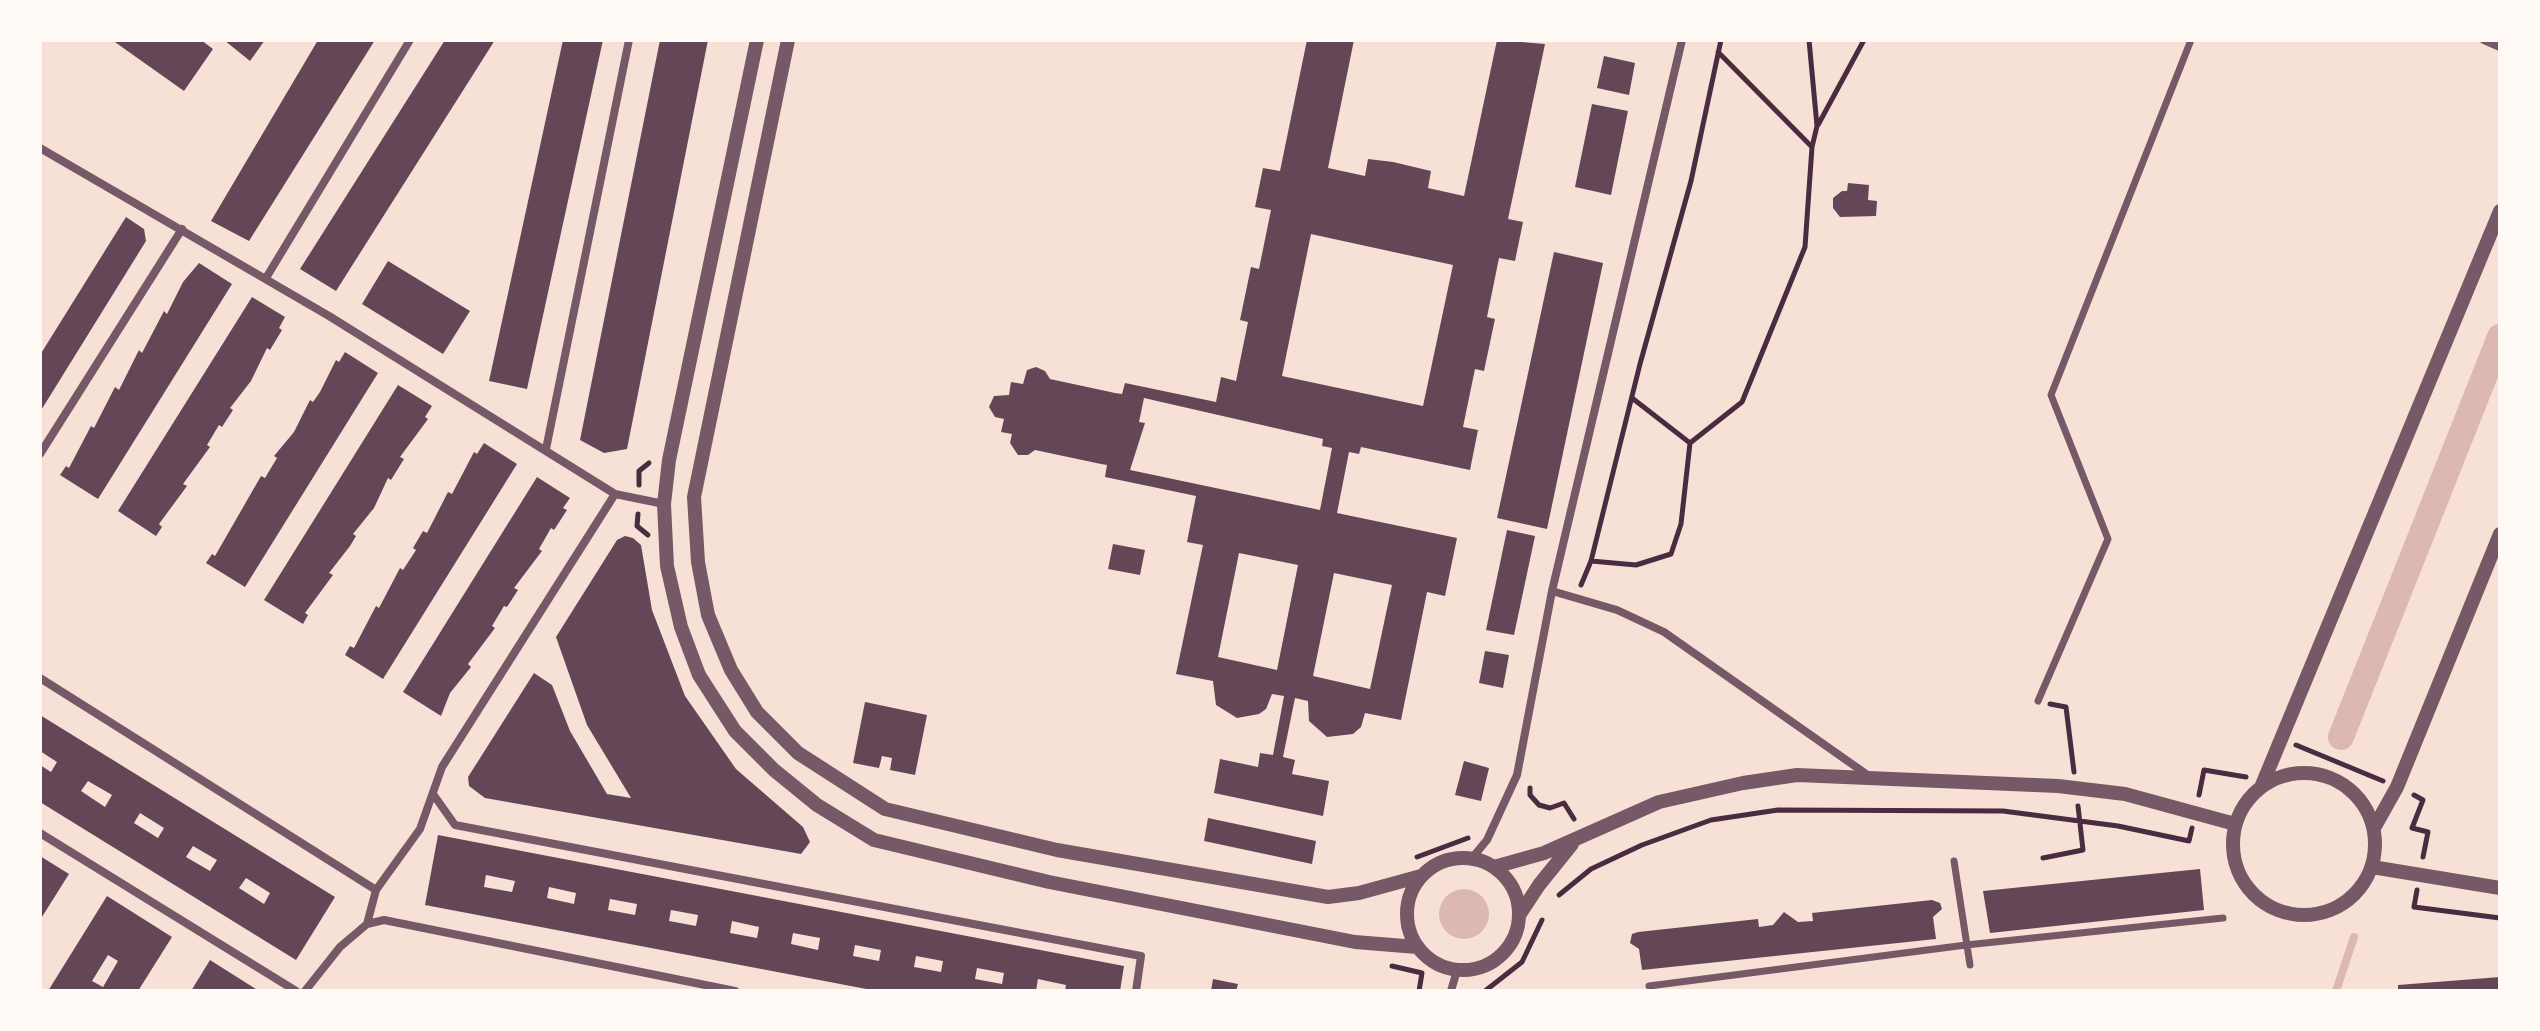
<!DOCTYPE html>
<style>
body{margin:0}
#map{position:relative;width:2540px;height:1031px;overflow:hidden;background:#f7e1d7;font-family:Barlow,sans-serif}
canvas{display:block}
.frame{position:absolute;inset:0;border:42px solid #fffaf5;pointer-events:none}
</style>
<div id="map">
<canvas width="2540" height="1031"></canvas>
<div class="frame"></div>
</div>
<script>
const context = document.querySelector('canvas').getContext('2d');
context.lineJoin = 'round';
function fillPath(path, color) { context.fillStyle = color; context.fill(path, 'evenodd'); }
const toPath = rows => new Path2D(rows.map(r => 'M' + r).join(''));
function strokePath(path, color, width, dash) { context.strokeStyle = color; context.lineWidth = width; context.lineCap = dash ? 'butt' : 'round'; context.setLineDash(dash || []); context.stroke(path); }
fillPath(toPath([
 '1439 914a25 25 0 1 1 50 0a25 25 0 1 1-50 0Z'
]), '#dcb8b0');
strokePath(toPath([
 [2336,991,2354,937]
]), '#dcb8b0', 8);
strokePath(toPath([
 [2341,737,2500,337]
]), '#dcb8b0', 26);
fillPath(toPath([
 [112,40,201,40,213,49,184,91],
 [224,40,265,40,250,61],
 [318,40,375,40,249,241,211,221],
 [445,40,495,40,336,291,300,269],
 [563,40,603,40,527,389,489,381],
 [660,40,708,40,627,449,604,453,580,440],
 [1307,40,1354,40,1328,168,1365,176,1368,159,1393,162,1431,171,1428,188,1464,196,1497,40,1545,44,1508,219,1523,222,1515,261,1499,258,1487,317,1495,319,1484,371,1475,369,1463,427,1478,430,1470,470,1361,447,1359,454,1349,452,1337,513,1457,538,1445,596,1427,592,1401,720,1365,713,1361,727,1353,734,1327,737,1309,721,1308,701,1295,698,1283,757,1295,760,1292,774,1329,781,1323,816,1214,793,1220,759,1258,767,1260,753,1273,755,1284,696,1272,694,1266,709,1259,714,1237,718,1216,705,1213,681,1176,674,1203,545,1187,542,1196,496,1105,477,1107,465,1101,464,1035,450,1028,455,1018,455,1010,443,1012,434,1001,432,1004,419,995,417,989,407,994,396,1009,395,1011,382,1023,384,1027,370,1036,367,1045,371,1050,379,1115,393,1122,394,1125,383,1216,402,1221,377,1236,381,1248,322,1240,320,1251,267,1259,269,1271,210,1255,207,1263,168,1280,171],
 [1311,234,1453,265,1423,406,1282,376],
 [1144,398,1323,439,1322,446,1332,448,1320,510,1130,470,1145,423,1139,422],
 [1239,553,1298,565,1277,670,1218,657],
 [1334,573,1392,585,1370,689,1313,676],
 [1604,56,1635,63,1629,95,1597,88],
 [1592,104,1628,111,1611,195,1575,187],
 [1848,183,1869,185,1868,200,1877,201,1876,216,1840,217,1833,208,1833,198,1842,191,1847,191],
 [126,217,144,229,146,241,40,412,40,355],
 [1554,252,1603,263,1547,529,1497,518],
 [388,261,470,311,443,354,362,304],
 [199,263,232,284,98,499,60,475,66,466,69,468,91,426,94,428,115,387,119,390,139,350,142,353,164,311,167,314,183,282],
 [252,297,285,317,279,328,282,330,270,350,267,348,251,381,230,408,233,410,222,427,219,425,207,445,210,447,183,484,187,486,159,524,162,527,156,536,118,511],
 [345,352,378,373,245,587,206,563,212,554,215,556,261,476,265,478,277,458,274,456,294,432,310,400,313,402,320,392,336,360,339,362],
 [398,385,432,406,425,417,428,419,400,457,404,459,391,480,388,478,374,508,353,534,356,536,350,546,329,573,333,575,305,613,308,615,303,624,264,600],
 [484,443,517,464,383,679,345,655,350,646,354,648,376,606,379,608,400,568,403,570,416,550,413,548,423,531,427,533,448,492,452,494,474,452,477,454],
 [537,477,570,498,563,508,567,510,554,530,551,528,539,549,542,551,514,588,518,590,507,607,504,606,492,626,495,628,468,664,471,667,450,693,441,716,403,692],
 [1507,530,1535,536,1514,635,1486,630],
 [625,536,633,538,641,545,652,610,685,696,736,769,803,827,810,842,801,854,485,798,469,786,468,777,534,673,552,685,570,731,607,794,631,798,587,725,556,637,617,540],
 [1113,544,1145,550,1140,575,1108,569],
 [1485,651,1509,655,1503,688,1479,683],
 [865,702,927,715,915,775,890,770,892,758,882,756,879,768,853,763],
 [40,715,335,897,296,960,40,802,40,765,51,772,57,762,40,751],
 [88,781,112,795,105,807,81,791],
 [140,813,164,828,158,838,134,823],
 [193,846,217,860,210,871,186,857],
 [246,878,270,893,264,904,239,888],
 [1464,761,1489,768,1481,801,1455,795],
 [1208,818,1316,841,1312,864,1204,841],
 [438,835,1124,966,1120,991,1065,991,1066,985,1038,979,1036,991,877,991,425,905],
 [486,875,515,881,512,892,484,887],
 [549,887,576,893,574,904,547,898],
 [610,899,637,904,635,915,608,910],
 [671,910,698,915,696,926,669,921],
 [732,921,759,927,757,938,730,933],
 [793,933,820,938,818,950,791,944],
 [855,945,881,950,879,961,853,956],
 [916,956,943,961,941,972,914,967],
 [977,968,1004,973,1002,984,975,979],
 [40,856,69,874,40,920],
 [2200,869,2204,910,1990,933,1983,891],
 [107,896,172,937,138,991,48,991],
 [108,955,118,961,103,987,92,981],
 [1932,900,1940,903,1942,909,1933,917,1936,939,1642,970,1639,949,1630,943,1632,934,1638,932,1758,919,1759,927,1773,925,1784,912,1798,922,1813,921,1812,913],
 [210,960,259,991,191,991],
 [2500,977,2500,991,2398,991,2398,985],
 [1213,979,1238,984,1236,991,1211,991]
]), '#644757');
strokePath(toPath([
 [1718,52,1812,147],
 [1818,125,1864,40],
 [1632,398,1690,443],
 [639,485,639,471,649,463],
 [638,514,637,526,648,535],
 [1591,561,1636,565,1671,554,1681,524,1690,443,1742,402,1805,247,1812,147,1817,126,1809,40],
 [1581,585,1591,561,1640,364,1691,181,1721,40],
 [2050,704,2066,707,2074,772],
 [2296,745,2383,781],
 [1530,788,1530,795,1539,805,1550,808,1564,803,1574,819],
 [2199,795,2204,770,2246,777],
 [2414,795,2423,800,2412,828,2428,832,2423,857],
 [1417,857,1468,838],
 [2043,858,2083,850,2078,806],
 [2417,890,2414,907,2500,918],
 [1559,895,1591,869,1642,845,1711,820,1778,810,2003,811,2118,826,2189,841,2192,828],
 [1392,966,1422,973,1419,991],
 [1485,991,1522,962,1542,920]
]), '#4a2c40', 5);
strokePath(toPath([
 [2038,701,2108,539,2051,395,2191,40],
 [1954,861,1970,965],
 [1649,986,1966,945,2223,918]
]), '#755966', 7);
strokePath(toPath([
 [2484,40,2500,47],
 [40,148,329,316,615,494,664,504],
 [266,278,410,40],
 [546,449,629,40],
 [40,454,182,229],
 [1552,591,1617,610,1664,632,1869,776],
 [40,678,376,890],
 [433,794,455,825,1141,956,1136,991],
 [40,833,296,991],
 [1472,858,1487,840,1517,775,1552,591,1682,40],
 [367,924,376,890,420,829,442,767,615,494],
 [305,991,340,947,367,924,384,920,735,991],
 [1451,991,1457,970]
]), '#755966', 8);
strokePath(toPath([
 [757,40,669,460,664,504,667,566,681,627,699,675,735,731,774,770,817,805,874,840,1049,882,1355,942,1417,947],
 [788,40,694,497,698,562,708,615,731,670,757,712,798,753,885,809,1057,850,1328,897,1359,893,1421,876],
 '2233 844a71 71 0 1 1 142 0a71 71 0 1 1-142 0Z',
 [2262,785,2500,211],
 [2374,828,2397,787,2500,534],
 '1407 914a56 56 0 1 1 112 0a56 56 0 1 1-112 0Z',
 [1494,867,1544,853,1659,802,1743,783,1797,775,2058,786,2125,794,2235,824],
 [2372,867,2500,888],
 [1520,914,1539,885,1572,844]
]), '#755966', 14);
</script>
